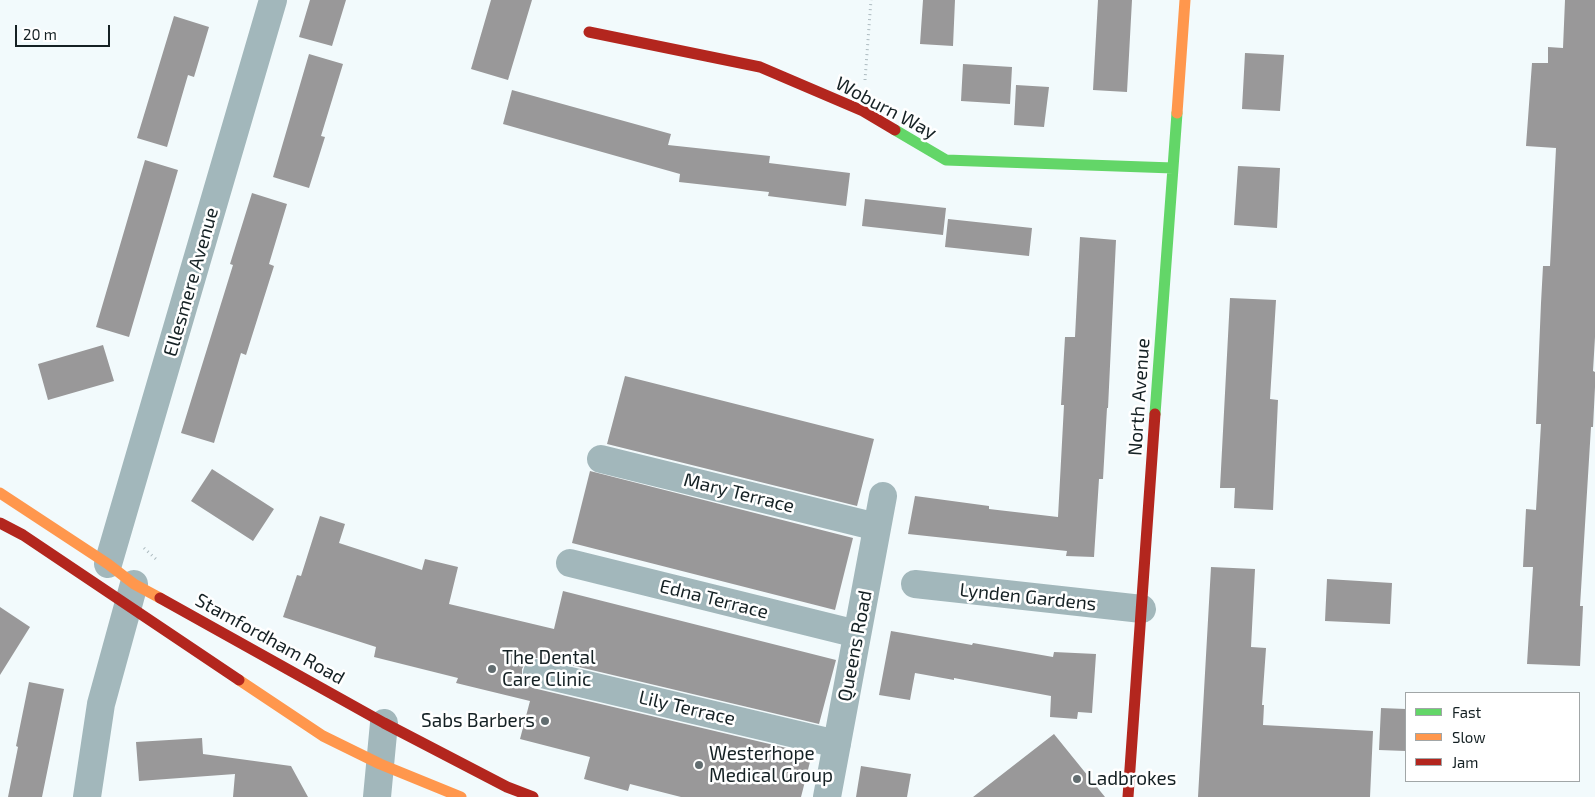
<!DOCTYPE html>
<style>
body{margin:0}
#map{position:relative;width:1595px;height:797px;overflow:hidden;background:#f2fafc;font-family:"Exo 2",sans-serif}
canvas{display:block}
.legend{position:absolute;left:1405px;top:692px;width:175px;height:90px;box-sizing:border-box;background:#fff;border:1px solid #a1a6a7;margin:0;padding:6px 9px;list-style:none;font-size:15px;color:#152124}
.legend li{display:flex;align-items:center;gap:10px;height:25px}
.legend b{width:25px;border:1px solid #a1a6a7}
.scale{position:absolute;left:15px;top:25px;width:95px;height:22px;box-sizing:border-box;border:2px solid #152124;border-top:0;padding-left:6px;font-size:15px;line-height:18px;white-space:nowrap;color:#152124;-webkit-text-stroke:4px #fff;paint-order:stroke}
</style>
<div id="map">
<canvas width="1595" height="797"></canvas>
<ul class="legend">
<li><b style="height:6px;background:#63d668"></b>Fast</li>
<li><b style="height:6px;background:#ff974d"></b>Slow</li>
<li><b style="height:6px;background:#b3261e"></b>Jam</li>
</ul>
<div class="scale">20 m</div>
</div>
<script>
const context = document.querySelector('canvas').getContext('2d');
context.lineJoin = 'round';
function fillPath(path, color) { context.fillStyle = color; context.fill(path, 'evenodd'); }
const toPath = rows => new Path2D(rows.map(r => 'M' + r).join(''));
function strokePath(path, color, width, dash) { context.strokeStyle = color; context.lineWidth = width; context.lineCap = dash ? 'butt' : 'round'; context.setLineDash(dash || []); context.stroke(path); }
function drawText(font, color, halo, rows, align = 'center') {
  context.font = font + ' "Exo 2",sans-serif'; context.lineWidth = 5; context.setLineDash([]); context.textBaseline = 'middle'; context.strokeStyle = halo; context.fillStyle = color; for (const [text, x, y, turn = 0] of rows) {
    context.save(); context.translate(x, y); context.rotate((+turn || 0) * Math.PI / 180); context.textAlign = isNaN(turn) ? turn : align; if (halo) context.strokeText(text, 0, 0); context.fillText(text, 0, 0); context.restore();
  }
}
fillPath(toPath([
 [310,0,346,0,332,46,299,37],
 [491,0,532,0,508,80,471,69],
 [923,0,955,0,953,46,920,44],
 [1098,0,1132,0,1127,92,1093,90],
 [1565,0,1595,0,1595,337,1593,371,1595,372,1595,387,1593,427,1591,427,1580,606,1583,606,1580,666,1527,664,1533,567,1523,567,1526,509,1536,510,1541,424,1536,424,1541,303,1543,266,1550,266,1556,148,1526,146,1532,63,1548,63,1548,47,1563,48],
 [174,16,209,27,194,77,188,75,167,147,137,138],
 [1245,53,1284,55,1280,111,1242,109],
 [309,54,343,64,321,136,325,137,309,188,273,177],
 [963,64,1012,67,1010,104,961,101],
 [1016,85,1049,87,1044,127,1014,125],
 [512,90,671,134,668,145,770,156,769,163,850,173,846,206,768,196,769,192,679,182,680,174,503,124],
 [145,160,178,170,129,337,96,327],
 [1238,166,1280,168,1277,228,1234,225],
 [252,193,287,204,269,264,274,266,246,355,241,353,214,443,181,433,233,265,230,264],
 [865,199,946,208,943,235,862,226],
 [948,219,1032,228,1029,256,945,247],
 [1080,237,1116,240,1108,408,1107,408,1103,479,1099,479,1094,557,1066,556,1067,551,908,534,915,496,989,506,989,509,1058,517,1064,405,1061,405,1065,337,1075,337],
 [1230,298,1276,300,1270,399,1278,400,1273,510,1234,508,1235,488,1220,488],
 [103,345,114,381,48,400,38,364],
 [625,376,874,439,857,506,607,444],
 [212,469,274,509,253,541,191,501],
 [590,471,853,538,835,610,572,543],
 [320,516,345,524,339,543,422,570,425,559,458,567,449,604,554,629,563,591,836,660,819,724,541,658,532,658,525,663,522,669,522,678,527,685,533,688,812,754,801,797,681,797,630,784,628,791,584,779,590,757,520,739,530,701,456,683,458,678,374,657,376,647,283,617,297,575,301,576],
 [1211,567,1255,569,1251,647,1266,648,1262,705,1264,705,1263,725,1373,731,1370,797,1198,797],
 [1327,579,1392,583,1390,624,1325,621],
 [0,607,30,627,0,675],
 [891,631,972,645,973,643,1053,657,1054,652,1096,654,1092,713,1078,712,1077,719,1050,717,1051,696,954,678,954,680,915,673,910,700,879,695],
 [29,682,64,689,42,797,8,797,18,747,16,746],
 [1381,708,1406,709,1406,751,1379,750],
 [1054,734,1105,797,973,797],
 [202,738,203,754,291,766,308,797,233,797,235,774,139,781,136,742],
 [861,766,911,774,907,797,856,797]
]), '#999899');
strokePath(toPath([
 [865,80,871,0],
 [144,548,158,561]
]), '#adbbc0', 3, [1, 4]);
strokePath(toPath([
 [601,459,877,527],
 [570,563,857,634],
 [108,564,273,0],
 [915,584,1142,609],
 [537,673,837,744],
 [87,797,101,704,134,584],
 [377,797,384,723],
 [827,797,883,496]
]), '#a2b7bb', 28);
strokePath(toPath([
 [895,130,946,160,1173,168],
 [1155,414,1177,113]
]), '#63d668', 11);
strokePath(toPath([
 [1177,113,1185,0],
 [0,493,108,564,134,584,160,598],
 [239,680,323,736,380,764,461,797]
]), '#ff974d', 11);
strokePath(toPath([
 [589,32,760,67,863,111,895,130],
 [0,523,23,535,239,680],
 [160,598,384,723,507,787,533,797],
 [1128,797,1155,414]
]), '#b3261e', 11);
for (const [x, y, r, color] of [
 [492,669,5,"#626d70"],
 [545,721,5,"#626d70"],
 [699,765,5,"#626d70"],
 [1077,779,5,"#626d70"]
]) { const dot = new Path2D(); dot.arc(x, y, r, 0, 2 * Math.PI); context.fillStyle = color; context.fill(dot); strokePath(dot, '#fff', 2); }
drawText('19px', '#152124', '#fff', [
 ["Woburn Way",886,108,28],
 ["Ellesmere Avenue",191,282,-74],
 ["North Avenue",1139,397,-86],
 ["Mary Terrace",739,493,14],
 ["Lynden Gardens",1028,597,6],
 ["Edna Terrace",714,599,14],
 ["Stamfordham Road",270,639,29],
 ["Queens Road",855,646,-79],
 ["Lily Terrace",687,708,13]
]);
drawText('19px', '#152124', '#fff', [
 ["The Dental",502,658],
 ["Care Clinic",502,680],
 ["Sabs Barbers",535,721,"right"],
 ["Westerhope",709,754],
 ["Medical Group",709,776],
 ["Ladbrokes",1087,779]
], 'left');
</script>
